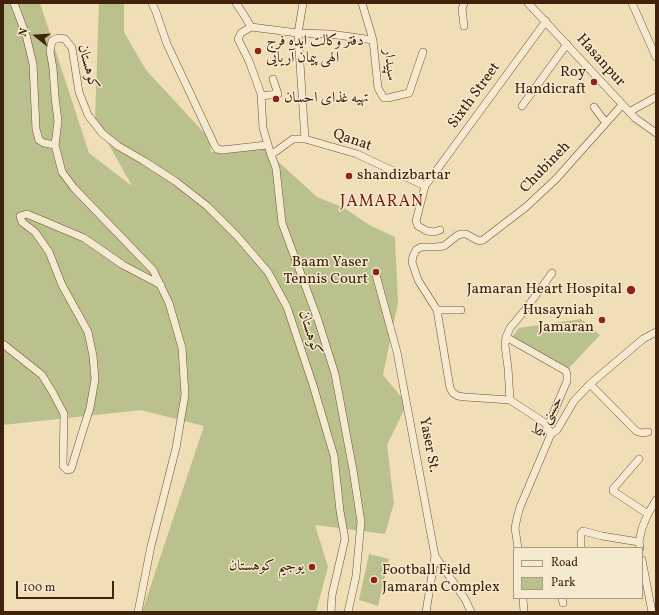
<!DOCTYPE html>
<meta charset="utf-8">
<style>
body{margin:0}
#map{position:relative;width:659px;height:615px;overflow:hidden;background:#f0deb7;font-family:Vollkorn,serif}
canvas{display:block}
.frame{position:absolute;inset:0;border:4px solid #40230a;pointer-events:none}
.legend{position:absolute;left:513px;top:547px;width:130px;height:52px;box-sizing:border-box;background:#f5ead0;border:1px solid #ad9a81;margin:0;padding:5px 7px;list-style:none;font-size:12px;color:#40230a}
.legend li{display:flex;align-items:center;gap:8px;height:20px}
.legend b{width:20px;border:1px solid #ad9a81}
.north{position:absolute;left:16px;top:16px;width:40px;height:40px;-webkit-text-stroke:3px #f5ead0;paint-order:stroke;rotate:287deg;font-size:11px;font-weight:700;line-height:16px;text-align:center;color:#40230a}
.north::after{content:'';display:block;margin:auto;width:14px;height:18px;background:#40230a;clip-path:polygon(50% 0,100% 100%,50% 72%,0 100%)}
.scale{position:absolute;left:16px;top:581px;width:98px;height:18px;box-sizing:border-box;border:2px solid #40230a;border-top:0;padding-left:5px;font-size:12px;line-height:14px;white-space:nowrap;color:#40230a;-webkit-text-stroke:3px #f5ead0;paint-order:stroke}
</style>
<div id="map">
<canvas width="659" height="615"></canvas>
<div class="frame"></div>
<ul class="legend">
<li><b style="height:5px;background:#f5ead0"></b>Road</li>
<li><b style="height:11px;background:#bbc18d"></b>Park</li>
</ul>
<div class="north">N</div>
<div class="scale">100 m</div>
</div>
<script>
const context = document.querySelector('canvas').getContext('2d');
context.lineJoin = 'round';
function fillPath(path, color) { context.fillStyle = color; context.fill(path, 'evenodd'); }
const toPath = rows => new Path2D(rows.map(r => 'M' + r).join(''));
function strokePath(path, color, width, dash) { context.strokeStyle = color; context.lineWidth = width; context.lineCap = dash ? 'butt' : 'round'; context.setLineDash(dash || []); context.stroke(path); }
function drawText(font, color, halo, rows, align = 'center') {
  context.font = font + ' Vollkorn,Amiri,serif'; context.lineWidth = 3; context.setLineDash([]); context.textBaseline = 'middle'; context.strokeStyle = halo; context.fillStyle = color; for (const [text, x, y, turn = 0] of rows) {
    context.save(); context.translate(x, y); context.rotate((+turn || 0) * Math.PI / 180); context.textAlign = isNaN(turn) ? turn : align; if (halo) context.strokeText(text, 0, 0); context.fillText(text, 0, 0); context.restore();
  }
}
fillPath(toPath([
 [3,3,40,3,89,153,132,186,95,120,99,3,124,3,124,32,146,70,209,138,211,152,261,146,317,197,344,208,371,226,395,237,398,303,383,375,407,404,387,445,394,503,385,534,315,525,328,567,316,612,142,612,204,426,141,410,3,425],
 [581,319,600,335,568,369,512,337,519,328],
 [369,554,389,559,378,606,359,600]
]), '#bbc18d');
const minor = toPath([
 [14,3,26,35,33,64,36,129,39,140,44,143,55,145],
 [152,3,156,12,167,44,215,146,217,149,222,150,267,145],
 [236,3,244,15,251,27],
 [303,3,298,33,305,139],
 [362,3,373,40,378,88,382,95,384,98,388,98,409,93,423,52],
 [528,3,635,118,656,133],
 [632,3,656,57],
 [464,26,462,9,464,3],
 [251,27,241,33,238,39,249,61,261,94,263,128,271,155,276,168,282,223,318,320,335,374,353,470,361,522,356,576,348,612],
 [251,27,298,33,330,34,373,40],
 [261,96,278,94,273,79],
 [522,106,567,44],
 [594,107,606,123],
 [629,112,656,97],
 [271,155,293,139,305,139,357,154,425,186],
 [440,230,434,232,427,231,418,226,416,221,425,186,546,21],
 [376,275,397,352,435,556,465,599,471,612],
 [437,310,461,310],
 [506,337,566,371,567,375,567,381,547,428],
 [3,344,42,375,53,393,64,414,63,466,67,470,71,469,83,430,90,408,95,379,93,356,88,332,62,285,49,252,35,232,22,222,20,216,27,214,84,238,123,265,161,285],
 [590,384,636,431,642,433,648,432],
 [510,400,465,397,458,396,453,393,450,388,437,310,418,280,412,262,413,256,416,250,421,247,436,247,444,246,458,235,462,234,466,234,477,240,480,241,483,240,526,207,556,179,622,105],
 [551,434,545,423,510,400,508,368,505,345,506,337,510,328,525,310,552,273],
 [639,459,613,489,613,491,648,514],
 [518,548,515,528,517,518,520,507,551,434,557,430,574,401,590,384,643,339,656,332],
 [581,548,581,533,583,531,602,536,639,542],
 [640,548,639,542,642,528,648,514,656,500],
 [642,560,652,612],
 [523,598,524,612],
 [562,598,563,603],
 [138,612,151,546,176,448,185,395,182,348,169,303,153,270,74,188,62,172,55,145,58,121,55,97,53,68,50,51,52,41,58,38,65,39,72,48,79,92,88,115,102,133,118,146,144,161,175,181,207,206,237,236,268,272,287,307,313,385,334,456,340,511,345,539,332,595,331,612],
 [426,612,435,556]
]);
strokePath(minor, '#6c5235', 8);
strokePath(minor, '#f5ead0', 7);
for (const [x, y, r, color] of [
 [258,51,4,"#8f2418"],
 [594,82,4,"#8f2418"],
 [276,99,4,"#8f2418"],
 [349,176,4,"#8f2418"],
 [376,272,4,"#8f2418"],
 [631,290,5,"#8f2418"],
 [602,320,4,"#8f2418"],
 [312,567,4,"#8f2418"],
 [374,580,4,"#8f2418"]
]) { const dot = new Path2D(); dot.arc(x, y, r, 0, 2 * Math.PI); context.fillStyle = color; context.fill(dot); strokePath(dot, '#f5ead0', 1.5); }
drawText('15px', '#40230a', '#f5ead0', [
 ["دفتر وکالت ایده فرج",266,42,"left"],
 ["الهی پیمان آریایی",266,59,"left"],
 ["Roy",586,73],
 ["Handicraft",586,90],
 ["تهیه غذای احسان",284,99,"left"],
 ["shandizbartar",357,176,"left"],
 ["Baam Yaser",368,263],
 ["Tennis Court",368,280],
 ["Jamaran Heart Hospital",622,290],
 ["Husayniah",594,311],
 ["Jamaran",594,328],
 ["یوجیم کوهستان",304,567],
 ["Football Field",382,571,"left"],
 ["Jamaran Complex",382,588,"left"]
], 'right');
drawText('15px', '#40230a', '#f5ead0', [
 ["Hasanpur",600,61,48],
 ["سپیدار",389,65,83],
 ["کوهستان",87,67,75],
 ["Sixth Street",475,96,-54],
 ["Qanat",352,141,19],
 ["Chubineh",546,168,-46],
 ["کوهستان",309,333,72],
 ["حسنی کیا",549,417,-58],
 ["Yaser St.",428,445,79]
]);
context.letterSpacing = '1px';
drawText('16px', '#7a1f14', '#f5ead0', [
 ["JAMARAN",382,203]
]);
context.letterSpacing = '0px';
</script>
